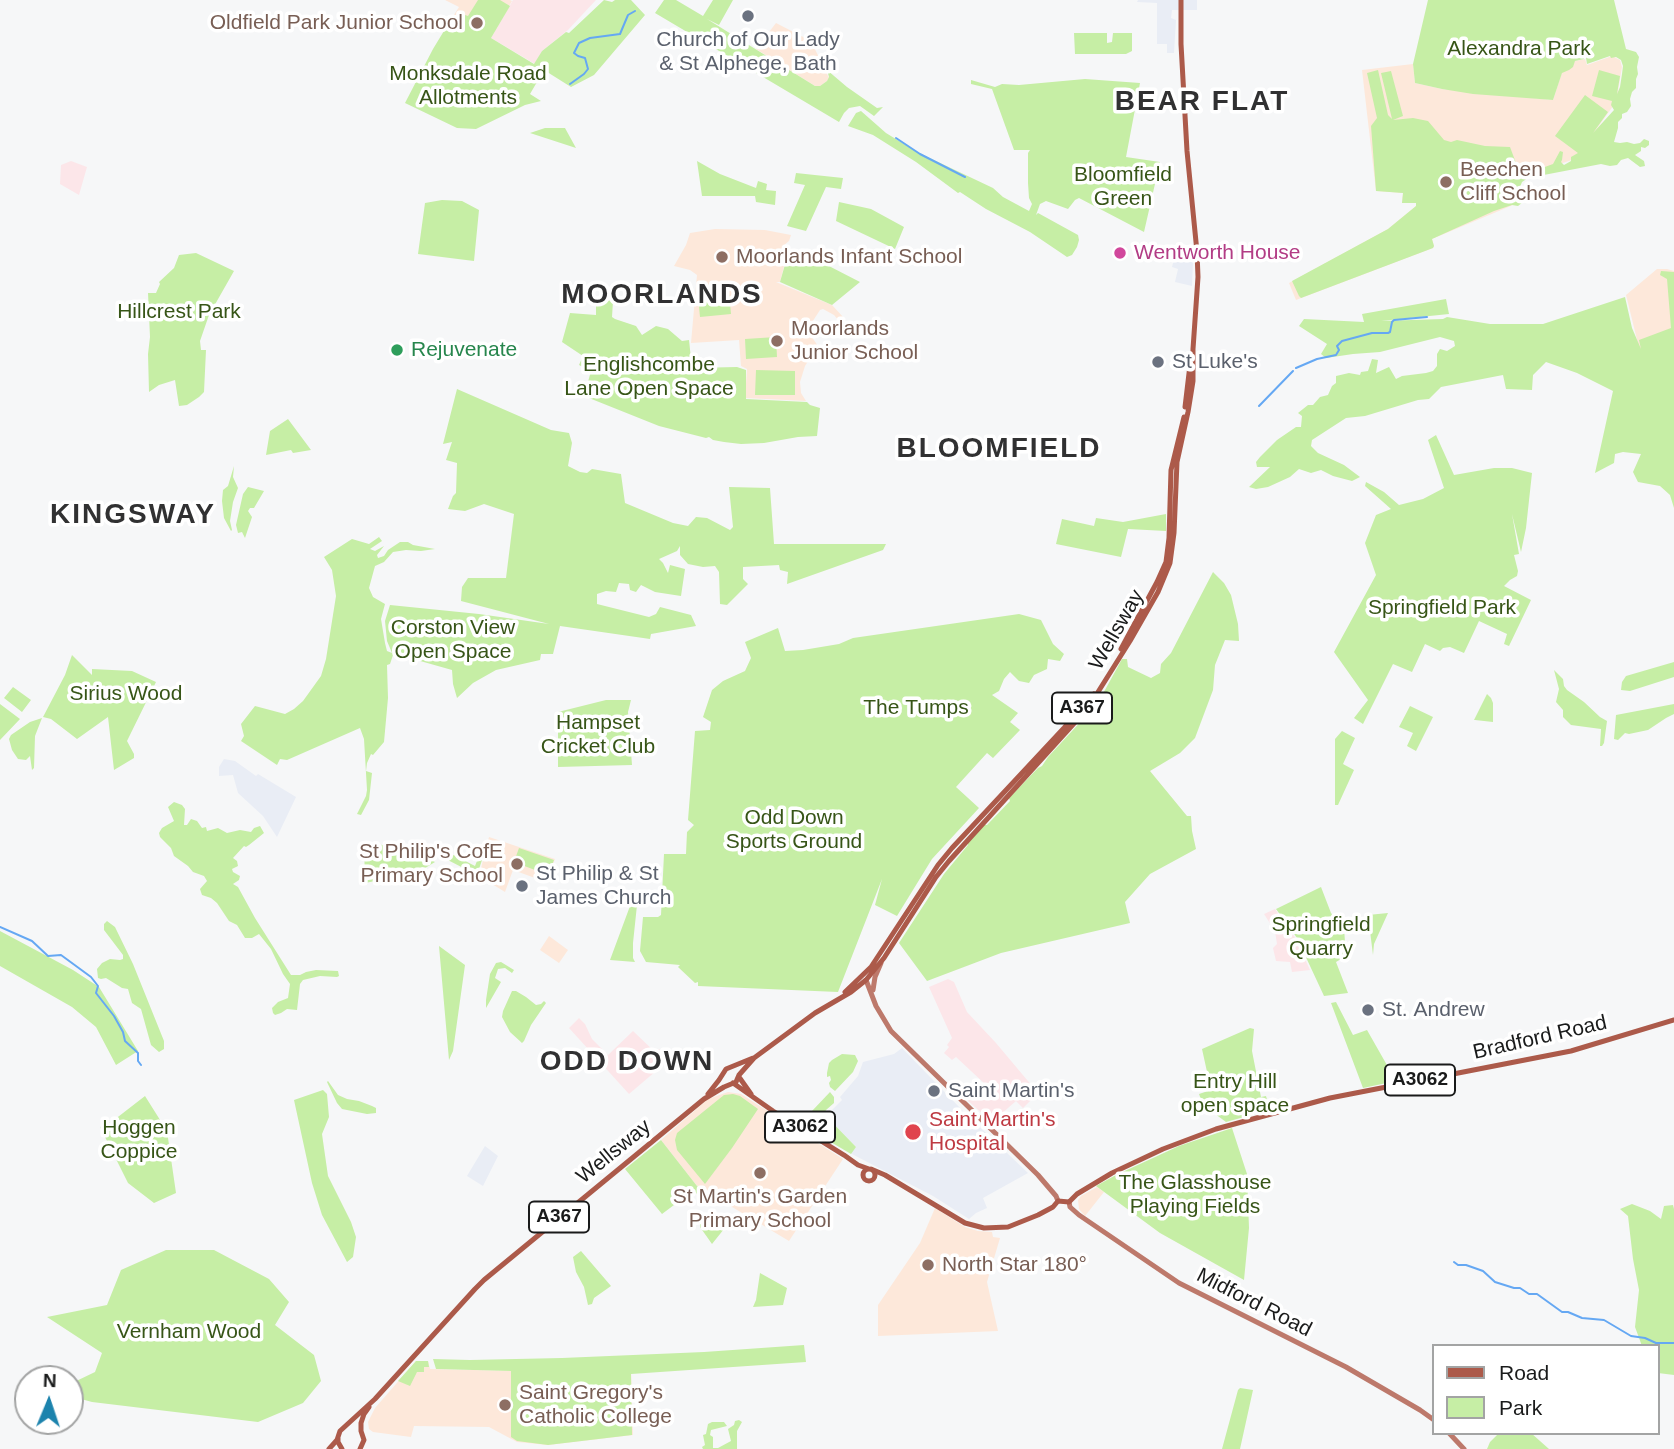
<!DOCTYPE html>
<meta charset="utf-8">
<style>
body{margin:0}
#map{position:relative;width:1674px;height:1449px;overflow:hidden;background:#f6f7f8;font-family:Arial,sans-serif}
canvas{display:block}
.legend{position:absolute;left:1432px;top:1344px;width:228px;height:91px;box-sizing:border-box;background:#fff;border:2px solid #a3a4a4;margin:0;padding:9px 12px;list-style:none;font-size:21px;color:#1a1b1b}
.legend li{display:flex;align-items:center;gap:14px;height:35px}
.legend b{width:35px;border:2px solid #a3a4a4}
.north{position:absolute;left:14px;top:1365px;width:70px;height:70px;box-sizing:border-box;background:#fff;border:2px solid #a3a4a4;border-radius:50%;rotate:2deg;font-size:19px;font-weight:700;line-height:28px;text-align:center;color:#1a1b1b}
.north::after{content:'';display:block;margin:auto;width:24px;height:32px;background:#1c83ad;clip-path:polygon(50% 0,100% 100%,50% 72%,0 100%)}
</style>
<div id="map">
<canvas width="1674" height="1449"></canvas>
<ul class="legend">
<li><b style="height:9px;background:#ac5a4a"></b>Road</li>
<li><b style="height:19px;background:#c6eea5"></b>Park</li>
</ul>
<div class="north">N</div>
</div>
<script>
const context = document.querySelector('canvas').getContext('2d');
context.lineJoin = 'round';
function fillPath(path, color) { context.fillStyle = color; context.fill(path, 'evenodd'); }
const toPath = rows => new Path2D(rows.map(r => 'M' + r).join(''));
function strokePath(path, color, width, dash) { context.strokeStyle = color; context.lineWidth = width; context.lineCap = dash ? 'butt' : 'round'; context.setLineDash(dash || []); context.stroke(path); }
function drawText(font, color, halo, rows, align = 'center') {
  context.font = font + ' Arial,sans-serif'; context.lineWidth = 7; context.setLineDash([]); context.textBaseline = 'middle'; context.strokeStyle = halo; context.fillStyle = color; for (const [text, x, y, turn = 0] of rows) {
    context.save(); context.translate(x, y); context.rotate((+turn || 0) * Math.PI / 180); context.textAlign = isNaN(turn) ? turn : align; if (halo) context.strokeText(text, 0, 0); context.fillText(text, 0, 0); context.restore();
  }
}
fillPath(toPath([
 [1138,0,1197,0,1197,10,1172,10,1171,18,1176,20,1174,53,1167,53,1167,44,1157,44,1157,3,1137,2],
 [1174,259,1193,262,1192,286,1175,282,1178,269,1172,267],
 [224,759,235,761,256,776,258,774,296,797,277,837,263,816,238,793,233,775,219,776,219,767],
 [902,1048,963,1111,1028,1173,983,1198,987,1208,976,1213,969,1219,933,1196,850,1153,856,1147,826,1116,842,1100,840,1097,858,1076,863,1062,894,1054],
 [485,1146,498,1156,483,1186,467,1176]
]), '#e9edf5');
fillPath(toPath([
 [513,0,596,0,568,30,542,51,535,64,491,38],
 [71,161,87,167,79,195,60,184,61,165],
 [1275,909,1296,939,1310,970,1292,972,1290,962,1276,961,1273,948,1277,944,1275,931,1264,914],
 [948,979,954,982,967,1012,996,1043,1038,1093,1023,1108,1016,1101,992,1122,967,1100,976,1091,986,1085,956,1057,952,1060,944,1053,949,1047,947,1045,952,1038,929,987],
 [579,1018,585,1024,592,1039,608,1055,633,1031,655,1052,659,1049,669,1060,629,1094,569,1028]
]), '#fce6e9');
fillPath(toPath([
 [445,0,510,0,512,1,491,38,450,21,459,7],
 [776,23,811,41,829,78,827,81,820,86,815,86,756,49],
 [1612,56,1620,60,1622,67,1616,102,1575,159,1532,173,1516,174,1514,203,1513,205,1432,239,1434,246,1433,248,1296,300,1289,283,1388,229,1416,206,1416,203,1402,203,1403,193,1376,191,1362,70,1413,64,1415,83,1442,89,1553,100,1562,72,1575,61,1585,59,1587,65],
 [715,229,765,230,791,235,789,241,783,246,786,246,787,255,780,282,776,282,832,305,844,318,840,322,834,315,823,309,820,310,807,330,818,346,805,366,800,382,801,393,806,401,745,398,747,369,741,366,739,340,691,343,697,275,690,270,674,266,686,245,690,233],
 [1657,269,1667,269,1674,271,1674,394,1647,380,1626,295],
 [489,837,555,859,546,882,513,870,505,892,479,876],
 [549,936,568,950,559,963,540,950],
 [728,1092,741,1094,843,1159,789,1241,697,1186,661,1140,708,1099],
 [1097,1187,1104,1192,1085,1216,1079,1209,1078,1200,1081,1196],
 [935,1208,965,1227,978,1231,992,1232,993,1237,1000,1238,987,1282,998,1331,878,1336,878,1305,920,1243],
 [416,1361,428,1361,430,1369,561,1372,631,1367,633,1435,548,1445,517,1442,489,1427,414,1426,411,1437,373,1432,369,1429,368,1422,375,1408]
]), '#fde8da');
fillPath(toPath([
 [478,0,500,0,510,6,491,38,534,64,542,51,566,32,569,33,604,0,612,2,615,0,631,0,645,15,594,75,571,87,544,70,530,94,541,101,525,105,476,129,457,128,405,103,433,49,450,21,460,25,465,15,468,16],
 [664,0,676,0,703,16,713,0,733,0,719,25,707,19,815,86,820,86,827,81,829,77,827,70,847,87,877,108,883,107,874,116,860,106,849,108,844,113,839,122,655,13],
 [1428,0,1614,0,1626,49,1636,52,1639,57,1637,67,1638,74,1636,79,1636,88,1632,92,1630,99,1631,106,1627,112,1622,114,1622,118,1618,122,1618,128,1614,142,1620,143,1627,142,1634,144,1640,143,1644,139,1649,141,1649,145,1645,148,1641,147,1641,151,1635,155,1644,161,1645,166,1640,167,1628,158,1621,160,1617,165,1610,166,1601,164,1528,178,1522,182,1520,187,1523,202,1518,206,1512,205,1494,211,1432,239,1434,246,1433,248,1301,298,1299,296,1292,281,1388,229,1416,206,1416,203,1402,203,1403,193,1376,191,1371,126,1377,118,1367,73,1378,70,1388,115,1392,119,1381,73,1391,71,1403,116,1393,120,1413,118,1428,121,1444,140,1451,142,1457,140,1485,146,1510,147,1516,163,1516,175,1525,171,1531,172,1553,164,1560,151,1563,152,1562,160,1561,162,1564,165,1571,161,1571,157,1578,153,1555,136,1585,95,1608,112,1593,133,1614,110,1611,105,1612,101,1592,96,1599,70,1620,76,1617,94,1620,87,1622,74,1623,66,1621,60,1616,57,1611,58,1610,56,1587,64,1584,46,1584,59,1575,61,1573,67,1569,70,1562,73,1553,100,1473,94,1442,89,1415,83,1413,64],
 [1074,33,1107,33,1107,43,1112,42,1113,33,1132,33,1132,51,1126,54,1075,54],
 [1085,79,1140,83,1126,157,1160,162,1144,232,1079,198,1075,200,1068,209,1046,201,1040,204,1036,215,1038,213,1078,235,1079,240,1077,247,1072,255,1067,257,1030,232,986,209,960,192,958,193,916,162,873,135,848,126,856,113,861,111,886,133,917,152,993,188,1003,197,1029,211,1032,204,1029,198,1028,183,1028,153,1030,150,1014,150,992,89,971,84,971,80,995,87,1002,84,1019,85],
 [545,128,565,128,576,148,530,133],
 [697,161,720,174,756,188,758,181,767,184,766,190,776,191,775,205,756,202,755,196,702,196],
 [796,173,843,178,841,189,826,187,806,231,787,226,805,185,794,183],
 [442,200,462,201,479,210,474,261,418,254,425,203],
 [839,202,871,209,904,227,895,249,836,221],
 [196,253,234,271,209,315,200,341,201,350,206,350,204,392,199,397,187,405,179,406,175,380,159,385,149,392,148,354,150,337,148,293,156,293,160,284,159,282,174,268,179,255],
 [788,254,825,264,860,282,832,305,780,282],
 [1661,271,1674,272,1674,508,1670,495,1660,486,1638,482,1633,472,1641,454,1623,452,1615,454,1614,463,1595,473,1613,391,1577,373,1546,362,1533,375,1532,390,1506,389,1503,375,1441,387,1429,399,1418,400,1365,416,1346,418,1312,440,1311,446,1318,453,1344,465,1360,477,1352,481,1333,476,1321,470,1311,473,1299,469,1290,477,1268,487,1256,489,1249,487,1270,467,1257,467,1256,462,1260,457,1277,440,1296,427,1301,427,1302,416,1298,413,1308,405,1313,405,1320,397,1328,395,1332,386,1336,383,1336,376,1349,373,1360,375,1361,372,1368,371,1372,359,1378,360,1376,373,1389,367,1396,379,1402,376,1426,373,1433,371,1437,366,1437,354,1440,349,1447,351,1455,346,1454,341,1440,337,1380,352,1353,354,1326,358,1321,354,1327,344,1299,326,1304,319,1364,322,1362,314,1446,299,1449,314,1381,321,1443,319,1447,317,1490,324,1543,324,1625,297,1632,328,1641,349,1639,340,1671,328,1667,279,1660,275],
 [729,293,731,314,700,317,698,296],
 [596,298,613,301,612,317,615,319,636,326,642,335,656,326,668,329,682,341,689,340,692,368,737,367,746,370,746,399,807,402,810,405,820,408,817,436,798,437,764,443,741,444,724,442,713,440,709,437,706,438,659,426,584,396,591,371,579,365,583,356,562,342,570,313,596,315],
 [776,337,777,357,746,359,745,339],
 [756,370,795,371,795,395,755,395],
 [457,389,551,430,569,433,572,443,568,466,580,472,587,473,592,469,621,474,625,503,673,523,688,526,696,517,707,518,730,530,733,527,729,487,770,488,774,544,886,544,883,550,787,584,788,572,780,570,779,565,743,567,743,579,748,584,727,605,720,604,719,572,715,566,703,567,688,564,680,555,680,546,677,551,659,559,663,563,668,573,670,565,685,569,681,596,655,592,641,585,636,592,630,590,629,584,619,583,616,592,606,591,597,594,597,604,649,617,656,614,660,607,691,615,696,626,651,634,650,639,560,626,553,654,541,654,540,660,496,670,473,683,457,698,453,684,452,670,399,655,393,655,390,664,387,665,388,698,384,742,373,755,371,754,367,763,366,771,372,773,369,800,361,815,357,814,366,796,367,790,364,739,360,728,287,760,280,759,277,765,241,741,244,736,241,724,255,706,285,714,294,709,303,701,321,676,326,659,336,596,332,570,324,557,352,539,369,544,379,537,382,541,370,549,375,551,384,546,377,555,378,558,384,556,388,550,400,542,408,542,413,545,435,549,421,551,406,550,393,552,384,562,375,566,369,588,373,597,385,604,381,619,385,643,387,651,392,653,387,641,385,621,390,605,479,614,549,624,461,601,462,587,468,578,506,578,514,514,484,504,465,511,448,509,453,496,456,493,457,463,446,460,452,442,443,444],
 [288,419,311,450,293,453,291,450,266,455,270,431],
 [1436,435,1454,475,1494,468,1512,468,1532,473,1526,528,1521,552,1512,514,1519,554,1514,555,1518,571,1517,576,1510,580,1504,586,1531,600,1509,646,1504,644,1507,634,1479,621,1464,653,1450,647,1443,648,1440,651,1425,644,1412,672,1393,664,1363,724,1354,718,1368,700,1334,652,1376,575,1365,543,1376,515,1391,509,1365,486,1366,482,1384,492,1399,505,1423,499,1444,488,1428,440],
 [234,466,233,477,238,488,233,502,230,521,232,530,231,531,224,518,222,501,223,490,228,486],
 [248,487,264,491,254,508,250,508,248,511,252,517,245,538,242,532,238,533,236,525,243,494],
 [1166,514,1166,531,1128,529,1121,557,1056,544,1062,519,1094,526,1096,518,1123,522],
 [1213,572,1224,583,1231,595,1238,624,1239,641,1225,640,1215,665,1213,690,1195,738,1180,753,1150,771,1187,816,1191,816,1192,831,1196,849,1150,874,1125,902,1130,923,1001,953,927,981,899,943,944,874,968,845,968,842,984,825,987,825,1010,801,1009,798,1038,768,1042,766,1048,757,1085,717,1105,690,1122,659,1127,659,1128,667,1151,678,1160,673,1161,664,1171,653],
 [1019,614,1041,620,1053,644,1064,654,1060,661,1048,659,1047,669,1034,675,1029,683,1019,681,1010,672,1004,679,999,691,992,695,1018,713,1010,722,1020,730,993,758,987,753,956,787,979,808,932,859,897,916,875,905,882,879,838,992,698,986,698,982,695,983,678,967,680,965,646,962,640,951,643,917,658,917,661,915,664,854,686,854,687,832,694,825,688,820,695,731,710,730,711,722,703,717,712,690,723,681,745,671,751,658,745,642,778,628,785,651,803,650,839,644,853,638],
 [72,655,92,675,92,669,132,671,156,682,127,741,134,754,134,758,114,770,108,717,77,739,51,719,43,717,65,675],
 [1674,662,1674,677,1630,691,1621,690,1622,682,1626,676],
 [1554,670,1563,679,1564,686,1567,690,1584,702,1600,717,1607,721,1604,743,1602,746,1600,746,1601,729,1571,725,1563,717,1563,710,1556,702,1559,689],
 [13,687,31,700,22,712,4,698],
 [1487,694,1491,698,1493,703,1493,722,1475,720,1474,720],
 [606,700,631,700,628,712,632,765,558,767,558,712],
 [0,704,20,719,0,740],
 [1674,704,1674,714,1666,718,1648,730,1629,734,1625,733,1618,740,1614,739,1616,715],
 [1410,706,1433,717,1416,751,1407,746,1413,733,1399,727],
 [42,718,35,736,34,768,32,770,30,756,26,760,18,759,12,750,9,739,11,735,30,722],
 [1342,731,1355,738,1343,764,1354,770,1338,805,1335,805,1335,739],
 [174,802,182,805,185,809,184,825,187,825,191,819,197,821,202,828,206,827,207,831,218,828,227,833,240,830,251,832,254,828,260,826,264,833,249,845,246,847,244,846,233,858,237,861,238,866,232,869,233,872,240,876,239,880,233,884,238,887,255,918,291,975,300,975,306,972,316,970,338,971,339,976,337,977,320,976,303,980,300,984,297,1010,287,1009,281,1013,275,1015,273,1013,272,1008,278,1002,288,998,290,984,283,974,271,949,259,934,252,938,245,938,237,925,229,921,217,903,211,898,202,895,200,889,207,881,204,876,193,872,188,866,174,856,171,848,160,837,159,833,162,828,174,821,168,807],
 [364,842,371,845,379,844,413,855,415,853,435,862,417,873,365,883],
 [436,846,475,866,479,856,483,857,477,875,438,855,436,849],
 [519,848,554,860,548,875,514,862],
 [1321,887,1331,913,1344,928,1346,956,1336,962,1348,993,1324,996,1297,938,1276,909],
 [633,898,637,902,637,905,633,943,633,958,635,962,610,960],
 [1388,913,1374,944,1373,955,1368,915],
 [107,921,115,927,133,964,164,1041,164,1049,159,1052,151,1045,141,1009,132,1003,128,989,122,988,106,978,101,979,98,978,97,969,102,963,110,959,120,960,123,959,123,955,104,930,104,924],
 [0,931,73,970,99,987,138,1051,116,1065,96,1027,72,1007,0,966],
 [439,946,465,965,453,1051,449,1060],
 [501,962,514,970,512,973,505,968,498,969,495,978,501,982,486,1008,486,1000,490,974,496,963],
 [512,991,516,991,526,997,536,1005,541,1004,544,1001,546,1003,531,1025,524,1041,522,1043,510,1032,502,1017,503,1011],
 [1336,1002,1353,1035,1367,1030,1396,1081,1363,1088,1331,1003],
 [1250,1028,1254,1029,1252,1051,1261,1097,1266,1096,1269,1107,1266,1111,1226,1122,1203,1105,1199,1094,1211,1090,1202,1049],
 [842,1054,855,1055,858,1061,853,1072,835,1091,830,1087,829,1083,831,1080,830,1076,827,1077,827,1073,829,1063,832,1060],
 [328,1081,338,1095,347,1099,359,1101,372,1106,376,1108,376,1113,367,1114,342,1109,337,1103,327,1082],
 [323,1090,327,1094,329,1117,322,1134,328,1176,351,1222,356,1237,353,1257,347,1262,322,1215,312,1183,294,1100],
 [830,1092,834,1097,834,1103,826,1110,819,1126,811,1127,807,1123,815,1115,812,1111],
 [733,1094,740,1096,758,1109,732,1148,705,1184,677,1150,675,1140,677,1133,724,1095],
 [145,1096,167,1131,176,1193,154,1203,128,1183,100,1127,114,1120],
 [826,1116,856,1147,851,1154,824,1138,820,1134],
 [1232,1128,1247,1174,1249,1228,1244,1280,1160,1233,1096,1186,1116,1175,1179,1146],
 [661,1140,697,1186,712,1195,705,1205,694,1190,662,1214,625,1169],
 [1632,1204,1650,1211,1661,1219,1664,1206,1673,1205,1674,1209,1674,1375,1658,1373,1658,1346,1642,1346,1635,1327,1639,1290,1633,1259,1628,1216,1620,1209],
 [707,1218,724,1229,712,1244,700,1227,700,1223,702,1220],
 [166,1250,214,1250,269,1279,289,1302,275,1325,314,1355,321,1381,303,1403,258,1422,92,1402,70,1396,70,1384,95,1372,102,1353,47,1317,107,1305,121,1270],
 [581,1251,611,1286,594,1298,592,1304,588,1305,584,1287,576,1272,573,1257],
 [760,1273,787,1288,783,1305,753,1307,756,1300],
 [804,1345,806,1362,631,1374,632,1435,548,1445,517,1441,511,1437,511,1371,436,1369,433,1359,470,1360,562,1358,704,1352],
 [416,1361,428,1361,429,1367,424,1367,424,1372,417,1372,410,1386,398,1381],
 [1240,1388,1253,1390,1240,1449,1222,1449,1238,1390],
 [739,1420,742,1422,737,1431,737,1449,703,1449,702,1447,705,1445,703,1435,706,1434,708,1424,712,1422,724,1422,727,1426,711,1430,710,1435,713,1437,713,1448,718,1448,731,1441,728,1429,734,1425,735,1421],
 [1499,1433,1531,1433,1549,1449,1487,1449,1490,1442]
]), '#c6eea5');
strokePath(toPath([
 [570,84,584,74,588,69,585,58,578,56,574,53,579,43,590,38,620,34,628,15,635,11],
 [896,138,920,154,965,177],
 [1296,368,1317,359,1336,355,1339,350,1337,346,1342,341,1372,333,1388,333,1390,332,1392,322,1394,320,1427,317],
 [1259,406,1293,371],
 [0,927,32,941,48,956,61,955,91,977,98,986,96,993,114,1016,123,1032,125,1041,138,1053,138,1061,141,1065],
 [1454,1262,1458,1265,1466,1265,1483,1271,1495,1282,1514,1288,1520,1288,1529,1294,1537,1294,1562,1312,1568,1312,1582,1318,1604,1320,1631,1336,1645,1338,1656,1343,1674,1343]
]), '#65a8f3', 2);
strokePath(toPath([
 [866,980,876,1006,891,1031,1038,1175,1056,1196,1058,1201],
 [873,990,875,977,881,963],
 [1069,1202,1070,1207,1079,1215,1179,1283,1346,1367,1420,1410,1434,1420],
 [1449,1433,1464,1449]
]), '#bd796b', 5);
strokePath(toPath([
 [1185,407,1190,365],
 [1121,649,1157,582,1166,562,1169,538,1171,470,1184,417],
 [845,992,871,967,938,865,952,848,1064,728,1094,694],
 [739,1077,751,1094],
 [733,1083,773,1111,844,1155,858,1165,869,1169],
 [708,1094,719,1080,726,1069,753,1058],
 '863 1175a6 6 0 1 1 12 0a6 6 0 1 1-12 0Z',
 [871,1169,885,1175,965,1223,984,1228,1008,1227,1038,1215,1053,1207,1058,1201,1069,1202,1077,1194,1112,1173,1163,1149,1216,1129,1330,1098,1571,1051,1674,1020],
 [338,1438,338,1442,342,1449],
 [329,1449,337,1440,340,1431,375,1399,475,1289,484,1280,704,1099,724,1087,736,1082,739,1075,754,1058,815,1013,851,992,866,980,884,958,936,877,949,861,1088,708,1130,641,1158,592,1170,563,1174,533,1177,462,1188,412,1193,381,1193,349,1198,277,1197,252,1187,151,1181,44,1181,0],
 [360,1449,364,1440,361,1431,361,1423,364,1414,369,1407]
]), '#ac5a4a', 5);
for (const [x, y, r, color] of [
 [748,16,7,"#6b7280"],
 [477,23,7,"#8d6e63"],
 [1446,182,7,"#8d6e63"],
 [1120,253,7,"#d1479c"],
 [722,257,7,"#8d6e63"],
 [777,341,7,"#8d6e63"],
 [397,350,7,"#2e9e5b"],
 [1158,362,7,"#6b7280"],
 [517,864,7,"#8d6e63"],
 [522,886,7,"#6b7280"],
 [1368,1010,7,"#6b7280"],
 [934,1091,7,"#6b7280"],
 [913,1132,9,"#e0444e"],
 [760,1173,7,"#8d6e63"],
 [928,1265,7,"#8d6e63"],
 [505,1405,7,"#8d6e63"]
]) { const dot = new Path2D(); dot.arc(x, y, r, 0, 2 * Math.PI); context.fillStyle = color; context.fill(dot); strokePath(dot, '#fff', 2.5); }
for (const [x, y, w] of [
 [1082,708,60],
 [1420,1080,70],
 [800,1127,70],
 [559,1217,60]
]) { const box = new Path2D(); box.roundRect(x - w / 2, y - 15.5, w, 31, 5); context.fillStyle = '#fff'; context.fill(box); strokePath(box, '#1a1b1b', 2); }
drawText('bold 19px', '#1a1b1b', null, [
 ["A367",1082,708],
 ["A3062",1420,1080],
 ["A3062",800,1127],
 ["A367",559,1217]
]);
drawText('21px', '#785e54', '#fff', [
 ["Oldfield Park Junior School",463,23,"right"],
 ["Beechen",1460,170],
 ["Cliff School",1460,194],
 ["Moorlands Infant School",736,257],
 ["Moorlands",791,329],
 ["Junior School",791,353],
 ["St Philip's CofE",503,852,"right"],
 ["Primary School",503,876,"right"],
 ["St Martin's Garden",760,1197,"center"],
 ["Primary School",760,1221,"center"],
 ["North Star 180°",942,1265],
 ["Saint Gregory's",519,1393],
 ["Catholic College",519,1417]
], 'left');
drawText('21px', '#5b616d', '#fff', [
 ["Church of Our Lady",748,40,"center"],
 ["& St Alphege, Bath",748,64,"center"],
 ["St Luke's",1172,362],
 ["St Philip & St",536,874],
 ["James Church",536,898],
 ["St. Andrew",1382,1010],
 ["Saint Martin's",948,1091]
], 'left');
drawText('21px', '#375517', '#fff', [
 ["Alexandra Park",1519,49],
 ["Monksdale Road",468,74],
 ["Allotments",468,98],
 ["Bloomfield",1123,175],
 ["Green",1123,199],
 ["Hillcrest Park",179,312],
 ["Englishcombe",649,365],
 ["Lane Open Space",649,389],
 ["Springfield Park",1442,608],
 ["Corston View",453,628],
 ["Open Space",453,652],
 ["Sirius Wood",126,694],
 ["The Tumps",916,708],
 ["Hampset",598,723],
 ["Cricket Club",598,747],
 ["Odd Down",794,818],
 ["Sports Ground",794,842],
 ["Springfield",1321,925],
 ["Quarry",1321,949],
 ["Entry Hill",1235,1082],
 ["open space",1235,1106],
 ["Hoggen",139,1128],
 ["Coppice",139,1152],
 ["The Glasshouse",1195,1183],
 ["Playing Fields",1195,1207],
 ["Vernham Wood",189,1332]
]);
drawText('21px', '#b23c85', '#fff', [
 ["Wentworth House",1134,253]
], 'left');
drawText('21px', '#27864d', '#fff', [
 ["Rejuvenate",411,350]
], 'left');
drawText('21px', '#1a1b1b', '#fff', [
 ["Wellsway",1117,630,-60],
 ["Bradford Road",1540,1038,-13],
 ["Wellsway",614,1152,-39],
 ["Midford Road",1254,1303,27]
]);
drawText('21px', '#be3a42', '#fff', [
 ["Saint Martin's",929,1120],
 ["Hospital",929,1144]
], 'left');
context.letterSpacing = '2px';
drawText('bold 28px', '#313132', '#fff', [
 ["BEAR FLAT",1202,102],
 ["MOORLANDS",662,295],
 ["BLOOMFIELD",999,449],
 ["KINGSWAY",133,515],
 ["ODD DOWN",627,1062]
]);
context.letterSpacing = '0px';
</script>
